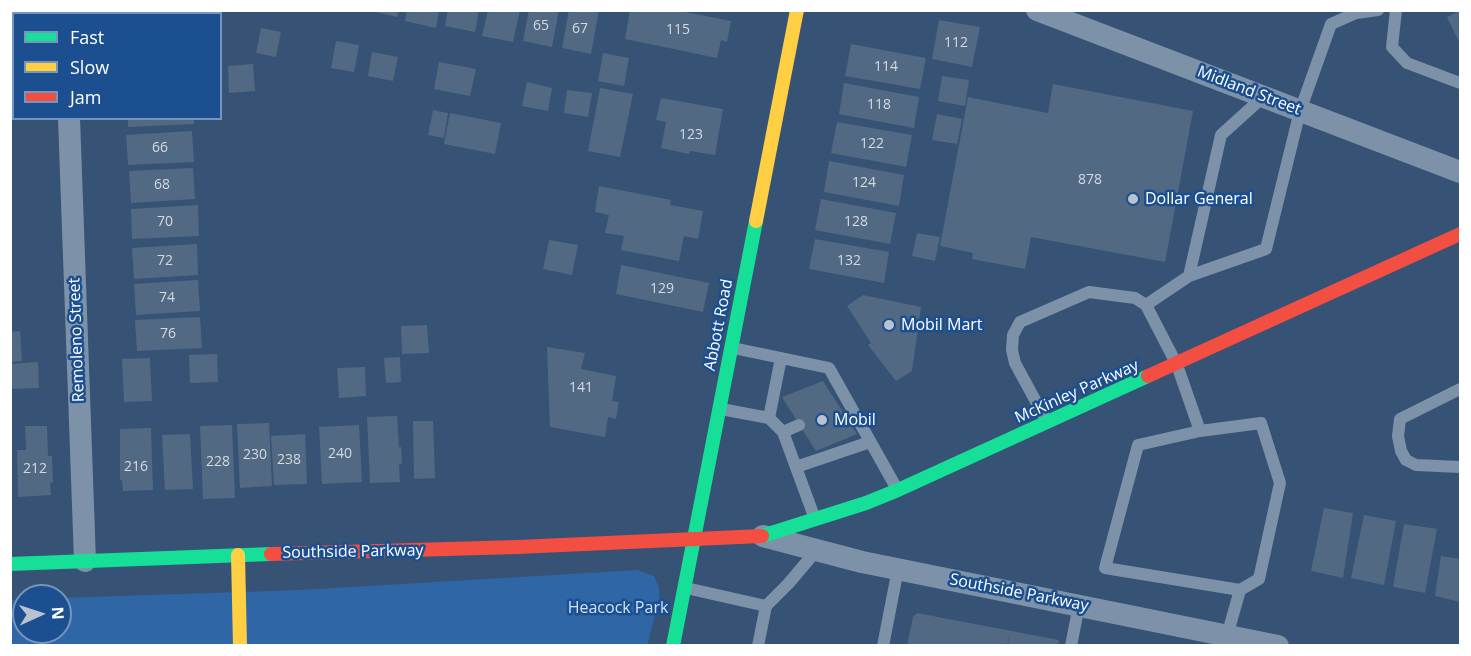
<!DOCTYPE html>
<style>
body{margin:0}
#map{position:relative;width:1471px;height:656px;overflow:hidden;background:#365274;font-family:"Open Sans",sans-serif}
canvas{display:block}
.frame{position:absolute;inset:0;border:12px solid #fff;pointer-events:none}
.legend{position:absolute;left:12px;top:12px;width:210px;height:108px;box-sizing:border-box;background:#1b4f8f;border:2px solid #7695bc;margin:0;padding:8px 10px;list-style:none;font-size:18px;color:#fff}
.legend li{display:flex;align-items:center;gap:12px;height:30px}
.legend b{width:30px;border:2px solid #7695bc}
.north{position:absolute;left:12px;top:584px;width:60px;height:60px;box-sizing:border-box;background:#1b4f8f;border:2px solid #7695bc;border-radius:50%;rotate:87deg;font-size:16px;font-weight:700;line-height:24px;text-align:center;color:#fff}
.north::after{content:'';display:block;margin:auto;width:21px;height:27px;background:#b9c2ce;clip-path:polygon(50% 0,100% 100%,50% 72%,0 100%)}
</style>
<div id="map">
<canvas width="1471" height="656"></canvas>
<div class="frame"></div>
<ul class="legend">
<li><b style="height:8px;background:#16e098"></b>Fast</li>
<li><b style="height:8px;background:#ffcf43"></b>Slow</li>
<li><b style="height:8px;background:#f24e42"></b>Jam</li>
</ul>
<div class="north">N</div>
</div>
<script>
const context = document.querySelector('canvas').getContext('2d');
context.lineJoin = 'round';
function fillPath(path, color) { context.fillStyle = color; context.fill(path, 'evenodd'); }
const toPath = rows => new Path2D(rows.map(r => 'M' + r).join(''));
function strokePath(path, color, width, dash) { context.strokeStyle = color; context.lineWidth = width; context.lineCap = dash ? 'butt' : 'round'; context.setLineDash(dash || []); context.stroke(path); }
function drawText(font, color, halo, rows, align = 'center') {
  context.font = font + ' "Open Sans",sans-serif'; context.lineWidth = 5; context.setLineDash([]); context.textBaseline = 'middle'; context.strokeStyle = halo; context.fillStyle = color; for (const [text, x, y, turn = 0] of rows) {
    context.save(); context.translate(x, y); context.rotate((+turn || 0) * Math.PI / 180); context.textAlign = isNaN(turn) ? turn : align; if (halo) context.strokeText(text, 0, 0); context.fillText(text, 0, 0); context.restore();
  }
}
fillPath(toPath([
 [637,570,654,576,659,587,659,599,647,646,11,645,10,600,24,600,24,632,60,632,60,598,299,590]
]), '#2f66a5');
fillPath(toPath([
 [122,10,189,10,189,14,122,14],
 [368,10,399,10,397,17],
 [407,10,439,10,436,28,405,21],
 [448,10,479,10,475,32,445,26],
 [488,10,520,10,513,42,482,36],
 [529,10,559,10,552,47,523,41],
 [569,10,599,10,591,54,562,48],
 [630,10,675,10,731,21,727,42,721,40,717,58,625,39],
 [1460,11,1460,44,1447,17],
 [939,20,980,27,972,67,932,59],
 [261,28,281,32,276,57,256,53],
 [336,41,359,45,354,72,331,68],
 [851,44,926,58,920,89,845,76],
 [372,52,398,57,393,81,368,76],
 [603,53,629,58,624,86,598,81],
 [439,62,476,69,470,96,434,89],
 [253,64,255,91,229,93,228,66],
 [942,76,969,80,965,106,938,101],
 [527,82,552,88,548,111,522,106],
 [844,83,919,97,914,128,839,114],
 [1053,84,1193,111,1165,262,1031,237,1025,269,972,259,973,253,940,246,968,97,1048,113],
 [600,88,633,94,620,157,588,151],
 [567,90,592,93,588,117,564,113],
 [661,98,723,109,715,155,690,151,689,154,661,148,666,122,656,120],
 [433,110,448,113,444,138,428,135],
 [450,113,501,123,495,154,444,144],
 [937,114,962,119,957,144,932,140],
 [128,118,194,118,194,124,128,127],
 [837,122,912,135,906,167,831,153],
 [192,131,194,162,128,165,126,135],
 [829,161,904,175,899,206,824,192],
 [193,168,195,199,131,203,129,171],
 [599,186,671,200,670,205,703,211,698,239,684,236,679,261,621,250,624,236,605,233,609,215,595,212],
 [821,199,896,213,890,244,815,230],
 [198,205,199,236,132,239,131,209],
 [917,233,940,237,935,261,912,256],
 [815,239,889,252,884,283,809,269],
 [549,240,578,245,572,275,543,269],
 [197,244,198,275,134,279,132,248],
 [621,265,709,283,703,312,616,294],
 [198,280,200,311,136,315,134,284],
 [863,295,921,307,912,371,896,381,868,345,871,343,847,306],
 [200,317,202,348,137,351,135,320],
 [427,325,429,353,402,354,401,326],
 [20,331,22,361,10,362,10,332],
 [547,347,585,353,581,369,616,376,612,401,619,402,616,419,608,417,605,437,550,427],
 [217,354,218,382,190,383,189,355],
 [400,357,401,382,386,383,384,358],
 [150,358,152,401,124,402,122,359],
 [38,362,39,388,12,389,10,364],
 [365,367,366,396,339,398,337,368],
 [823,381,857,434,816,451,782,397],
 [397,416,399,447,401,447,402,464,399,464,400,482,370,483,367,417],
 [413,421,433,421,435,478,414,479],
 [269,423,272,486,240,488,237,424],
 [232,425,235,498,203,499,200,426],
 [359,425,362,482,322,484,319,427],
 [25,426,47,426,48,456,52,456,53,482,50,483,51,495,18,497,17,450,26,450],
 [151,428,153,490,123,491,122,480,120,480,120,429],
 [190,434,193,489,165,490,162,435],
 [305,434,307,484,274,485,271,436],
 [1324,508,1353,513,1343,578,1311,571],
 [1364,515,1396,521,1384,585,1351,578],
 [1404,524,1437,529,1425,593,1393,587],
 [1441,556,1460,559,1460,602,1435,596],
 [917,613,1059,640,1058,646,1008,646,1009,635,1007,646,907,646,913,617]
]), '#526984');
strokePath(toPath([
 [1396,10,1392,47,1407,63,1460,83],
 [1189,276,1266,249,1300,111,1331,24,1356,13,1378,10],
 [1146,305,1189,276,1221,135,1263,97],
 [733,348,829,368,897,489],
 [1460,389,1400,419,1398,436,1401,451,1406,460,1416,465,1460,467],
 [721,409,769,418,781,358],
 [769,418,783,432,815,519],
 [1047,422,1015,363,1012,350,1013,335,1020,322,1089,292,1135,298,1146,305,1177,365,1200,431,1261,423,1280,483,1259,579,1240,590,1227,636],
 [1200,431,1138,445,1105,568,1240,590],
 [783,432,799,425],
 [796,467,870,442],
 [686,588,766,606,758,646],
 [766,606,788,584,817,550],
 [883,646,898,569],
 [1071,646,1079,605]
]), '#7d92a8', 12);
strokePath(toPath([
 [65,10,66,14],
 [1037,10,1460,172],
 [69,118,85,561],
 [763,536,862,562,1278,646]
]), '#7d92a8', 22);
strokePath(toPath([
 [762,536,866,503,898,490,1148,376],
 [10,564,271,554],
 [673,646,756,221]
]), '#16e098', 14);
strokePath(toPath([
 [756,221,797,10],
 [238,555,240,646]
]), '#ffcf43', 14);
strokePath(toPath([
 [1148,376,1460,234],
 [271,554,518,547,762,536]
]), '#f24e42', 14);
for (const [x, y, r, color] of [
 [1133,199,6,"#b9c2ce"],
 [889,325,6,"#b9c2ce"],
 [822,420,6,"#b9c2ce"]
]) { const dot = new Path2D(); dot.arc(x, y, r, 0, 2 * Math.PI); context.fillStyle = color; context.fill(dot); strokePath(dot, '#1b4f8f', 2); }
drawText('14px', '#d4dae0', null, [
 ["65",541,26],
 ["67",580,29],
 ["115",678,30],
 ["112",956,43],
 ["114",886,67],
 ["118",879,105],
 ["123",691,135],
 ["122",872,144],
 ["66",160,148],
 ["878",1090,180],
 ["124",864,183],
 ["68",162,185],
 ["70",165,222],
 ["128",856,222],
 ["72",165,261],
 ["132",849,261],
 ["129",662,289],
 ["74",167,298],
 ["76",168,334],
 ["141",581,388],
 ["240",340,454],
 ["230",255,455],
 ["238",289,460],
 ["228",218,462],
 ["216",136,467],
 ["212",35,469]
]);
drawText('16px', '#fff', '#1b4f8f', [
 ["Midland Street",1249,91,21],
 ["Abbott Road",719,325,-79],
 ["Remoleno Street",77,340,-92],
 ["McKinley Parkway",1077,392,-24],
 ["Southside Parkway",353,552,-1],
 ["Southside Parkway",1019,593,11]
]);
drawText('16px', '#fff', '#1b4f8f', [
 ["Dollar General",1145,199],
 ["Mobil Mart",901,325],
 ["Mobil",834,420]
], 'left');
drawText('16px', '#cfe3fa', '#1b4f8f', [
 ["Heacock Park",618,608]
]);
</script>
